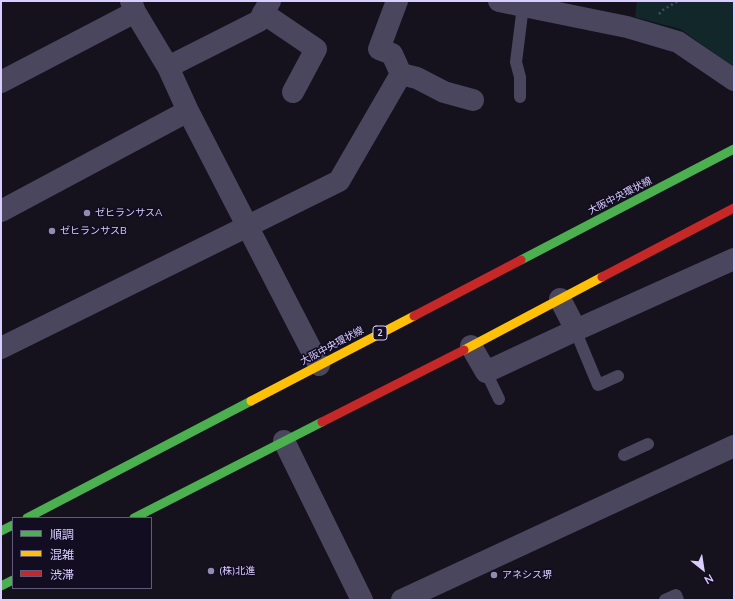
<!DOCTYPE html>
<meta charset="utf-8">
<style>
body{margin:0}
#map{position:relative;width:735px;height:601px;overflow:hidden;background:#15121d;font-family:Mulish,"Noto Sans JP",sans-serif}
canvas{display:block}
.frame{position:absolute;inset:0;border:2px solid #d9ceff;pointer-events:none}
.legend{position:absolute;left:12px;top:517px;width:140px;height:72px;box-sizing:border-box;background:#130d22;border:1px solid #625a7a;margin:0;padding:5px 7px;list-style:none;font-size:12px;color:#d9ceff}
.legend li{display:flex;align-items:center;gap:8px;height:20px}
.legend b{width:20px;border:1px solid #625a7a}
.north{position:absolute;left:683px;top:549px;width:40px;height:40px;-webkit-text-stroke:3px #130d22;paint-order:stroke;rotate:150deg;font-size:11px;font-weight:700;line-height:16px;text-align:center;color:#d9ceff}
.north::after{content:'';display:block;margin:auto;width:14px;height:18px;background:#d9ceff;clip-path:polygon(50% 0,100% 100%,50% 72%,0 100%)}
</style>
<div id="map">
<canvas width="735" height="601"></canvas>
<div class="frame"></div>
<ul class="legend">
<li><b style="height:5px;background:#4caf50"></b>順調</li>
<li><b style="height:5px;background:#ffc107"></b>混雑</li>
<li><b style="height:5px;background:#c62828"></b>渋滞</li>
</ul>
<div class="north">N</div>
</div>
<script>
const context = document.querySelector('canvas').getContext('2d');
context.lineJoin = 'round';
function fillPath(path, color) { context.fillStyle = color; context.fill(path, 'evenodd'); }
const toPath = rows => new Path2D(rows.map(r => 'M' + r).join(''));
function strokePath(path, color, width, dash) { context.strokeStyle = color; context.lineWidth = width; context.lineCap = dash ? 'butt' : 'round'; context.setLineDash(dash || []); context.stroke(path); }
function drawText(font, color, halo, rows, align = 'center') {
  context.font = font + ' Mulish,"Noto Sans JP",sans-serif'; context.lineWidth = 3.5; context.setLineDash([]); context.textBaseline = 'middle'; context.strokeStyle = halo; context.fillStyle = color; for (const [text, x, y, turn = 0] of rows) {
    context.save(); context.translate(x, y); context.rotate((+turn || 0) * Math.PI / 180); context.textAlign = isNaN(turn) ? turn : align; if (halo) context.strokeText(text, 0, 0); context.fillText(text, 0, 0); context.restore();
  }
}
fillPath(toPath([
 [637,1,734,1,734,67,680,29,635,17]
]), '#11272a');
strokePath(toPath([
 [659,14,663,10,678,1]
]), '#454f5e', 2.5, [2, 3]);
strokePath(toPath([
 [520,97,520,77,516,62,523,6],
 [576,330,578,337,598,385,618,376],
 [486,372,499,399],
 [624,455,648,444],
 [665,600,676,595,678,600]
]), '#4a465e', 12);
strokePath(toPath([
 [131,1,135,12,168,67,188,111,319,365],
 [499,1,627,27,678,42,734,80],
 [263,13,316,49,293,92],
 [168,67,259,21,270,1],
 [401,74,417,78,444,92,473,100],
 [1,82,135,12],
 [1,211,188,111],
 [560,299,576,330],
 [471,346,486,372,576,330,734,259],
 [1,348,339,181,401,74,392,54,379,49,397,1],
 [284,441,362,600],
 [402,600,734,446]
]), '#4a465e', 22);
strokePath(toPath([
 [521,260,734,149],
 [27,518,251,401],
 [134,518,322,422],
 [1,531,13,525],
 [1,586,13,580]
]), '#4caf50', 9);
strokePath(toPath([
 [464,350,602,277],
 [251,401,414,316]
]), '#ffc107', 9);
strokePath(toPath([
 [602,277,734,208],
 [414,316,521,260],
 [322,422,464,350]
]), '#c62828', 9);
for (const [x, y, r, color] of [
 [87,213,4,"#948cb0"],
 [52,231,4,"#948cb0"],
 [211,571,4,"#948cb0"],
 [494,575,4,"#948cb0"]
]) { const dot = new Path2D(); dot.arc(x, y, r, 0, 2 * Math.PI); context.fillStyle = color; context.fill(dot); strokePath(dot, '#130d22', 1.5); }
for (const [x, y, w] of [
 [380,333,14]
]) { const box = new Path2D(); box.roundRect(x - w / 2, y - 7, w, 14, 3); context.fillStyle = '#130d22'; context.fill(box); strokePath(box, '#d9ceff', 1); }
drawText('bold 9px', '#d9ceff', null, [
 ["2",380,333]
]);
drawText('10px', '#d9ceff', '#130d22', [
 ["大阪中央環状線",620,196,-27],
 ["大阪中央環状線",332,346,-28]
]);
drawText('10px', '#d9ceff', '#130d22', [
 ["ゼヒランサスA",95,213],
 ["ゼヒランサスB",60,231],
 ["(株)北進",219,571],
 ["アネシス堺",502,575]
], 'left');
</script>
